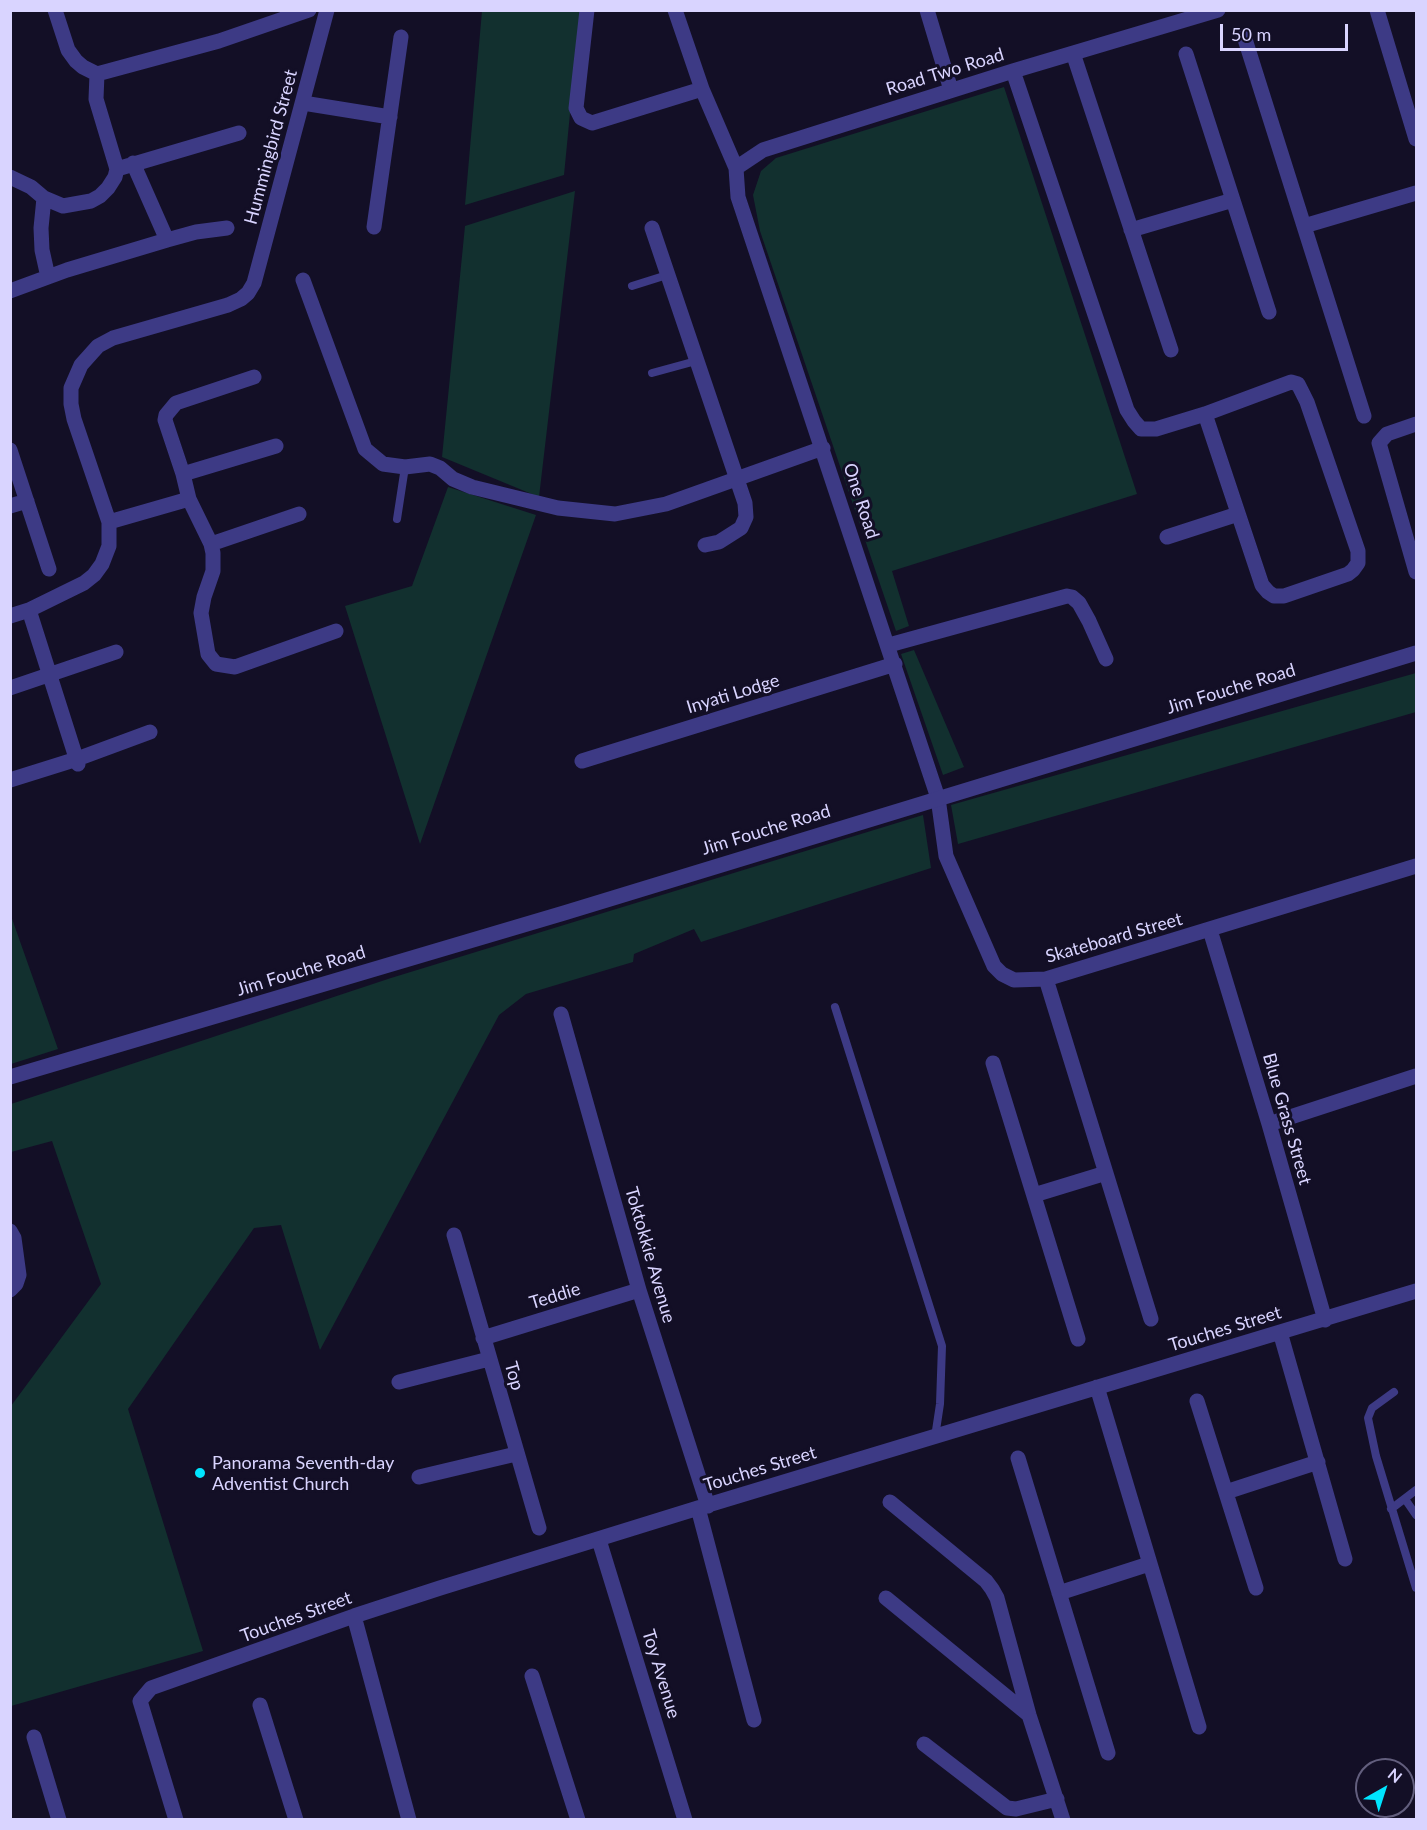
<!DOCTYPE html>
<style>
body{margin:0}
#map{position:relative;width:1427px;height:1830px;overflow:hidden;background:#130f26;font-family:Lato,sans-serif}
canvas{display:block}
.frame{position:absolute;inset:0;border:12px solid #d9d4ff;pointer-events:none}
.north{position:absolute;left:1355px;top:1758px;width:60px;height:60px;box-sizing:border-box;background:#130f26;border:2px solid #625e7d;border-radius:50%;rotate:39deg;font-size:16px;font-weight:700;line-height:24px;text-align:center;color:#d9d4ff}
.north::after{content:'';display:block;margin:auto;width:21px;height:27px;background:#00e5ff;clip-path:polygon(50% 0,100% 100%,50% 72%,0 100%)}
.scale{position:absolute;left:1220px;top:24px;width:128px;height:27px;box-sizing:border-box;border:3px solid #d9d4ff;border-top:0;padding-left:8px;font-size:18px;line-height:21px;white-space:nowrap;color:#d9d4ff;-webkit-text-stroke:4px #130f26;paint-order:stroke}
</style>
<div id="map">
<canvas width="1427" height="1830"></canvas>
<div class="frame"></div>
<div class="north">N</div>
<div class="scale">50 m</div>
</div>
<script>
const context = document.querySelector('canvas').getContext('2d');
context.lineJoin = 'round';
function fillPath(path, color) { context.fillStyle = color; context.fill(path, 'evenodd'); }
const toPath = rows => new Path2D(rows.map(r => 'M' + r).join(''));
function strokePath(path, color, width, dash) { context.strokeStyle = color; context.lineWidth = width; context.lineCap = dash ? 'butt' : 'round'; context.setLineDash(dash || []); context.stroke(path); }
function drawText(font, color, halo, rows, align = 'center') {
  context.font = font + ' Lato,sans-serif'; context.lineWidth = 6; context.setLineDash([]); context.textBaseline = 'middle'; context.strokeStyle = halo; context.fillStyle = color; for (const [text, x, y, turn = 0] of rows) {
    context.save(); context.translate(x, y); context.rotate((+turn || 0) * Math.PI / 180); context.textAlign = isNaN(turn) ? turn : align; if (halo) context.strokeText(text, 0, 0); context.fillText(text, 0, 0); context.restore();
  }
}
fillPath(toPath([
 [482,11,580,11,564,175,465,205],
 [1004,87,1137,494,892,571,909,626,896,631,760,231,753,195,761,171,776,158],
 [575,191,539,497,442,457,465,226],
 [448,487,536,515,420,844,345,606,412,586],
 [914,650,964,767,943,775,901,654],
 [1416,673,1416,712,958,844,951,805],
 [923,815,931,868,701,942,694,929,634,954,633,962,526,994,499,1015,320,1350,281,1225,254,1228,128,1409,203,1651,11,1706,11,1406,101,1284,52,1141,11,1152,11,1104,391,978],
 [10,913,58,1049,11,1064,10,1064]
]), '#12302f');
strokePath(toPath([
 [632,286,667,275],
 [652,373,696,361],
 [397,519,405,467],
 [835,1007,942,1346,940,1404,935,1437],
 [1394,1392,1372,1408,1368,1418,1376,1456,1416,1588],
 [1405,1499,1416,1515],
 [1391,1509,1416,1490]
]), '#3d3a85', 8);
strokePath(toPath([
 [55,10,68,50,76,61,83,67,97,74],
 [587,10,576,108,581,118,592,123,702,89],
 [675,10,702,89,736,168],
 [927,10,951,90],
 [1218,10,1013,71,763,150,736,168,738,197,938,798,946,856,994,966,1002,974,1014,980,1046,979,1416,866],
 [1377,10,1416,139],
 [1244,36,1364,416],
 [1073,53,1171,350],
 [1186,54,1269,312],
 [1013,71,1127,410,1134,421,1141,429,1156,429,1205,414,1291,382,1298,384,1307,402,1358,551,1358,563,1353,570,1348,574,1284,596,1274,596,1268,592,1262,585,1205,414],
 [97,74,219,41,309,10],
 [303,103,390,117],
 [133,163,167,240],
 [117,169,239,133],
 [10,177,31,187,44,198,63,206,91,201,100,196,108,188,115,177,117,169,96,99,97,74],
 [44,198,41,228,42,250,48,277],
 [1304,226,1416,193],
 [374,227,401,37],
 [652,228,745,503,746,517,741,528,719,542,705,545],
 [1131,230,1233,200],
 [303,280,365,449,383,464,405,467,430,464,440,468,453,479,472,487,558,508,615,514,666,504,823,448],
 [10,291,67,270,167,240,196,232,227,228],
 [254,377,176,403,166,415,165,420,183,474,189,499,211,544,213,553,213,571,204,597,201,613,208,654,216,664,235,667,336,631],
 [1416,424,1387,434,1379,443,1416,572],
 [10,450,49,569],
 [183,474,276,446],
 [10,506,27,501],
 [109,522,189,499],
 [1167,537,1238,514],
 [211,544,299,514],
 [29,610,78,764],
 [10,616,29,610,84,583,94,575,102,564,109,546,109,522,74,419,71,404,71,388,81,365,98,346,113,338,228,305,241,299,248,293,254,283,327,10],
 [889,645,1067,596,1072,597,1079,603,1089,621,1106,659],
 [10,688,116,652],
 [582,761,895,664],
 [10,780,77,759,150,732],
 [1210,930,1269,1124,1325,1320],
 [1046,979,1151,1319],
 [561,1014,639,1290,708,1506],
 [993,1063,1078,1339],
 [1269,1124,1416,1076],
 [1034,1195,1106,1173],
 [10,1231,14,1238,19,1275,16,1284,10,1290],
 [454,1235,539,1528],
 [1280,1332,1345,1559],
 [483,1338,639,1290],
 [399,1382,489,1359],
 [1097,1387,1199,1727],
 [1197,1401,1256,1588],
 [1018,1458,1108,1753],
 [419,1477,516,1454],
 [1226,1492,1318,1462],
 [890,1502,986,1581,992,1589,997,1598,1029,1715,1063,1820],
 [698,1508,754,1720],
 [599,1540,685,1820],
 [1059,1593,1149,1564],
 [886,1598,1029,1715],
 [354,1616,409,1820],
 [532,1676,578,1820],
 [260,1705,296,1820],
 [34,1737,59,1820],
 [924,1744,1007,1808,1016,1809,1057,1799],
 [176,1820,140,1701,151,1688,354,1616,440,1588,698,1508,1416,1291]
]), '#3d3a85', 15);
strokePath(toPath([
 [10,1077,564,913,1416,653]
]), '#3d3a85', 15);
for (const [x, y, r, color] of [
 [200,1473,6,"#00e5ff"]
]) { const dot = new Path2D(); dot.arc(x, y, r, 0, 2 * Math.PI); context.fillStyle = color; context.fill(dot); strokePath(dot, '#130f26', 2); }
drawText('18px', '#d9d4ff', '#130f26', [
 ["Road Two Road",945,72,-17],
 ["Hummingbird Street",271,147,-75],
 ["One Road",861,501,72],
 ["Jim Fouche Road",1231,689,-17],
 ["Inyati Lodge",733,694,-17],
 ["Jim Fouche Road",766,830,-17],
 ["Skateboard Street",1114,938,-16],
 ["Jim Fouche Road",301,971,-17],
 ["Blue Grass Street",1287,1119,74],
 ["Toktokkie Avenue",650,1255,74],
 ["Teddie",555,1296,-17],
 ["Touches Street",1225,1329,-17],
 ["Top",514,1376,74],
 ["Touches Street",760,1469,-17],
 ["Touches Street",296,1617,-20],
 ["Toy Avenue",661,1674,73]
]);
drawText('18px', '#d9d4ff', '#130f26', [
 ["Panorama Seventh-day",212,1463],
 ["Adventist Church",212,1484]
], 'left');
</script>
